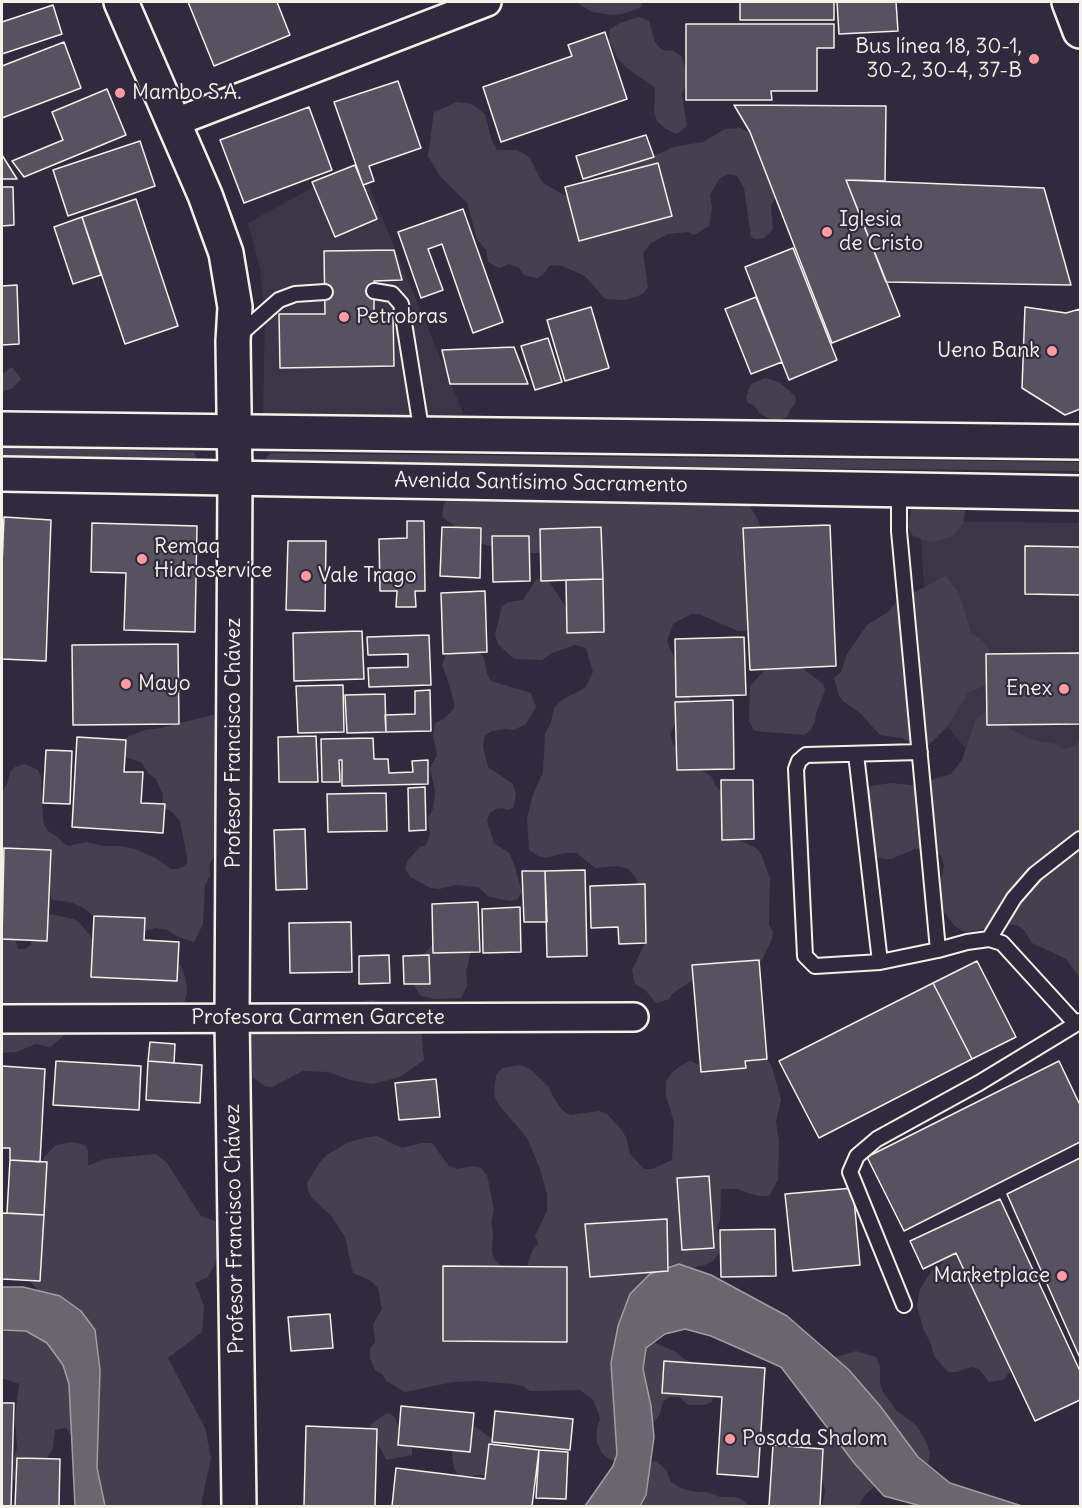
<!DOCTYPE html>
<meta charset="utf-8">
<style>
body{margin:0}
#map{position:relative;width:1082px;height:1508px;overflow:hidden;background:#2f2a3d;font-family:Delius,sans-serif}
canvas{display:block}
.frame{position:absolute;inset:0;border:3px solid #f4f1e8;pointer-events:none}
</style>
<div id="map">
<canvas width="1082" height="1508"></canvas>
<div class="frame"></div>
</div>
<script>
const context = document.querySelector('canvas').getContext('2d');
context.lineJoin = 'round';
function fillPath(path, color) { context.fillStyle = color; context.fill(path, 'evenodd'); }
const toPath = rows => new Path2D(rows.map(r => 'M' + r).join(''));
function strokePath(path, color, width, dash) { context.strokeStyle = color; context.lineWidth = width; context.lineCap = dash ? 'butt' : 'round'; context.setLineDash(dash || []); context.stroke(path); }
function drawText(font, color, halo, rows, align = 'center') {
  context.font = font + ' Delius,sans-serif'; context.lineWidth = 4.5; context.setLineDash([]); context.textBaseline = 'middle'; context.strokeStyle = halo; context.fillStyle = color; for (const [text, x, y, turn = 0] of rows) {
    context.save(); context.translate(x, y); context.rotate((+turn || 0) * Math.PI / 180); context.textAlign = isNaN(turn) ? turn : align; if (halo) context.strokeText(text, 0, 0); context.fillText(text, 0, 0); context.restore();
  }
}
fillPath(toPath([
 [359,162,464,415,263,415,265,318,260,268,248,223],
 [920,521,1080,523,1080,752,989,778,931,706]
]), '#3b3647');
fillPath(toPath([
 [576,2,643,2,640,8,622,14,613,15,592,12],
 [639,17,649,21,655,42,662,50,674,51,682,57,688,78,682,95,687,126,677,134,666,129,657,121,654,112,655,88,627,68,618,59,609,40,610,29,620,23],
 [457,102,472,104,485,114,492,142,497,150,516,150,523,153,530,158,540,179,545,184,564,195,575,198,609,179,610,170,652,157,673,147,703,142,725,129,741,128,763,140,779,190,771,206,773,229,764,238,756,239,751,237,744,188,737,176,729,174,719,179,710,195,712,208,709,226,694,235,688,232,668,234,651,243,643,253,648,287,644,293,638,296,625,300,605,299,585,276,562,266,550,265,543,275,537,278,524,275,519,268,509,264,499,268,488,262,486,250,477,239,467,203,440,176,428,156,434,112],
 [12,367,21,379,11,389,2,391,2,374],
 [765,378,779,382,796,397,795,404,790,410,788,416,780,420,773,421,758,412,755,406,748,403,746,397,751,384],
 [2,447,194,452,197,458,194,461,2,456],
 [270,453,1080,462,1080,471,270,463,266,458],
 [455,493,746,500,757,518,768,547,757,626,745,631,738,631,699,614,691,614,673,624,667,641,690,695,690,705,676,723,670,734,673,744,698,768,711,776,715,785,721,791,724,802,721,820,724,831,731,837,756,848,761,854,770,878,769,924,773,932,772,939,755,974,695,973,691,981,672,994,669,999,658,1003,655,1002,645,990,635,984,632,970,645,943,643,901,636,878,628,869,617,866,595,868,577,853,565,853,546,858,538,856,529,850,527,819,532,797,543,772,545,734,551,722,554,708,562,700,585,688,593,672,586,648,575,645,552,653,542,660,514,659,498,644,495,635,502,606,509,602,523,600,536,580,542,577,548,580,571,615,596,618,545,553,523,553,506,546,489,546,477,542,442,517,444,503],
 [959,503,966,509,963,523,953,537,929,542,913,536,908,527,912,504],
 [946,576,959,593,971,632,985,643,995,661,991,681,984,686,968,693,947,727,927,747,916,746,902,738,880,735,860,713,844,702,839,696,834,678,841,672,847,654,867,625,888,612,901,596,917,591],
 [463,645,478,650,484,658,487,673,491,681,531,693,536,707,525,725,513,730,506,729,492,731,485,735,483,746,488,767,513,784,516,794,514,807,508,810,502,808,495,809,489,814,487,821,494,843,509,853,514,864,522,892,518,899,511,901,489,897,478,887,456,885,439,889,431,888,410,877,405,869,408,860,420,847,426,845,430,835,428,817,433,809,435,791,430,768,437,755,433,736,435,723,442,720,454,709,454,702,447,678,442,665,446,655],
 [787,656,823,684,825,691,816,713,815,721,811,730,804,735,755,731,749,722,750,686,770,664],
 [992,705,1010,729,1033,740,1055,744,1062,749,1070,748,1080,741,1080,978,1066,959,1032,943,1024,930,1017,925,1006,924,970,932,962,931,955,926,944,912,941,903,940,885,944,865,941,856,934,850,915,849,891,859,883,859,866,853,864,795,871,786,891,783,911,785,922,783,951,774,962,760,976,719],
 [213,715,224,718,218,847,209,866,210,876,205,885,203,924,194,942,176,936,167,930,156,928,140,932,98,919,82,907,70,902,52,900,45,880,4,864,2,866,2,791,7,784,10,772,15,767,25,764,38,770,41,777,43,822,48,831,59,838,63,843,69,846,86,842,104,846,122,846,135,849,157,859,171,869,176,869,183,867,187,863,187,857,180,821,172,812,162,806,163,795,156,779,148,773,142,763,123,756,125,740,129,736,145,730,161,728],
 [49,914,74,919,80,923,98,946,176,961,181,966,186,980,187,994,185,1001,177,1012,80,1015,61,1038,50,1047,36,1044,16,1052,2,1053,2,929,15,940,18,949,25,949,31,945,31,937,42,916],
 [438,938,471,951,466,972,467,986,461,998,435,999,421,996,414,986,413,977,418,961],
 [372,1000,381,1002,397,1012,421,1029,424,1060,400,1077,373,1084,350,1080,328,1072,303,1071,272,1087,265,1086,253,1078,249,1039,257,1019],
 [755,1058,767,1059,772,1067,781,1100,776,1122,779,1141,778,1180,769,1196,758,1196,737,1189,721,1189,720,1220,717,1228,721,1244,719,1253,713,1261,705,1265,692,1268,680,1266,651,1341,676,1352,684,1359,704,1367,714,1392,712,1402,704,1405,688,1405,679,1397,670,1397,663,1401,660,1414,649,1429,631,1465,609,1459,602,1453,597,1443,597,1427,600,1419,597,1410,593,1400,580,1390,530,1391,523,1386,514,1384,478,1381,453,1382,405,1392,386,1381,382,1374,375,1370,370,1358,370,1349,375,1342,373,1324,382,1309,378,1288,370,1280,353,1273,345,1237,332,1217,312,1198,308,1191,307,1183,320,1162,328,1154,349,1142,369,1137,377,1136,402,1148,422,1143,432,1143,449,1166,457,1169,473,1166,481,1168,487,1175,491,1195,494,1211,491,1222,493,1232,492,1250,494,1259,515,1280,524,1283,529,1259,533,1250,538,1243,535,1236,547,1211,547,1194,541,1172,527,1138,499,1105,494,1095,496,1075,502,1068,520,1065,530,1069,549,1087,552,1095,562,1110,570,1115,599,1111,607,1114,620,1128,626,1137,630,1154,644,1169,652,1169,672,1160,674,1122,666,1096,666,1081,672,1073,680,1066,690,1061,707,1068],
 [71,1142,85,1145,88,1151,88,1166,104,1159,156,1154,167,1163,201,1216,215,1221,220,1235,219,1250,215,1264,208,1277,195,1283,204,1306,202,1332,168,1358,205,1428,211,1458,202,1500,202,1506,83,1506,75,1441,66,1428,55,1430,53,1448,41,1468,17,1482,11,1477,10,1470,17,1448,15,1418,19,1384,2,1378,2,1313,34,1301,38,1290,28,1279,2,1273,2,1242,26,1237,40,1203,40,1171,44,1157,56,1145],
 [955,1250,959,1255,982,1309,1022,1358,1003,1380,989,1382,979,1369,972,1367,956,1372,949,1372,945,1369,934,1356,931,1344,923,1328,917,1306,920,1289,932,1270,939,1268,945,1257],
 [856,1351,876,1357,880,1367,880,1383,883,1392,896,1410,917,1426,925,1440,930,1453,927,1470,832,1358],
 [387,1413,394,1416,399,1427,405,1430,412,1441,412,1455,386,1460,377,1441,369,1431,371,1424],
 [474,1426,499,1444,494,1466,485,1475,462,1476,457,1474,454,1468,451,1447,465,1428],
 [838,1433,871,1472,874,1487,865,1495,858,1506,822,1506,825,1491,819,1465,820,1451],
 [656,1461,666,1470,671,1482,683,1489,697,1492,707,1492,720,1497,735,1497,743,1500,749,1506,632,1506,645,1464]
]), '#454050');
const water = toPath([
 [679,1264,711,1275,787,1316,849,1370,881,1407,918,1457,950,1483,1022,1506,921,1506,884,1496,855,1464,781,1367,711,1336,685,1329,665,1334,646,1348,643,1369,651,1406,654,1437,646,1495,640,1506,585,1506,613,1466,617,1454,611,1363,618,1326,630,1294,650,1274,679,1264],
 [2,1287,23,1287,60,1296,81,1311,95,1330,100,1370,97,1468,105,1506,75,1506,69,1384,63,1365,47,1343,26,1331,2,1330,2,1287]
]);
fillPath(water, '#6a6670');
strokePath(water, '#a19ea0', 1.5);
const building = toPath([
 [188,2,277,2,290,35,214,66,188,2],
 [740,2,834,2,834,20,740,20,740,2],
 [837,2,896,2,898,31,839,34,837,2],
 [53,5,62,34,2,54,2,22,53,5],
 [686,24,834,24,834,48,817,48,817,91,771,91,772,100,686,100,686,24],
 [605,32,627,99,501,142,483,87,572,56,568,45,605,32],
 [64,42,81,88,2,118,2,66,64,42],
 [398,81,421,148,369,166,374,181,363,185,334,102,398,81],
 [107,89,126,135,24,177,12,161,63,140,52,112,107,89],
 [734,105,886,106,885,181,846,180,900,316,832,343,750,132,734,105],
 [309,107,332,170,244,203,220,140,309,107],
 [646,135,654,157,583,179,576,156,646,135],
 [140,141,155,186,68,216,53,170,140,141],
 [2,155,17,179,2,179,2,155],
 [658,163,672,216,579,241,565,187,658,163],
 [355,165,377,219,335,237,312,182,355,165],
 [846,180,1044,188,1071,285,886,282,846,180],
 [2,187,13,187,14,225,2,226,2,187],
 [136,199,178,326,125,344,82,217,136,199],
 [463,209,503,322,473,333,442,244,428,249,443,290,421,298,398,232,463,209],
 [82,217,101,275,73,284,54,227,82,217],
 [793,248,837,360,789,380,745,267,793,248],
 [394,250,402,280,374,281,374,314,393,313,394,366,280,368,279,314,325,314,324,251,394,250],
 [17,285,19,344,2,345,2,286,17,285],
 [756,297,782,362,751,374,725,309,756,297],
 [591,307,609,368,565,381,547,320,591,307],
 [1025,307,1066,313,1080,309,1080,409,1065,415,1022,388,1025,307],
 [548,338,562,382,535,390,521,346,548,338],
 [514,347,528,384,450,384,442,350,514,347],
 [4,517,51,520,46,661,2,659,2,566,4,517],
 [407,521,424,521,425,591,415,591,416,607,396,607,397,591,380,591,379,539,407,538,407,521],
 [92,523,197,526,195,632,124,630,126,573,91,572,92,523],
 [830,525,836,666,750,670,743,528,830,525],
 [442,527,481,528,480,578,440,576,442,527],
 [601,527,603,579,541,581,540,529,601,527],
 [492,536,529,536,530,581,493,582,492,536],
 [288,541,326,541,325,611,286,610,288,541],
 [1025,546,1080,547,1080,595,1025,594,1025,546],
 [603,579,604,632,567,633,566,580,603,579],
 [485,591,487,652,443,654,441,593,485,591],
 [362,631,364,679,294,681,293,633,362,631],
 [429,635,431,685,369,687,368,668,408,667,408,654,368,655,367,637,429,635],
 [744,637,746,695,676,697,675,639,744,637],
 [178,644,179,724,73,725,72,645,178,644],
 [1080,653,1080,724,987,725,986,654,1080,653],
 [343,685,344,732,298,733,296,686,343,685],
 [430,690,431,731,386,732,385,715,415,714,415,691,430,690],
 [385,694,386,732,347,733,345,695,385,694],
 [733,700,734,769,677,770,675,702,733,700],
 [316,736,318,782,279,782,278,737,316,736],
 [77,737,126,740,124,772,143,772,141,803,165,804,163,833,72,827,77,737],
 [373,738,374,759,388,759,389,773,413,772,412,761,428,760,428,784,342,786,342,760,339,760,340,782,322,782,321,739,373,738],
 [46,750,72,751,70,804,43,803,46,750],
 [721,780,753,780,754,839,722,840,721,780],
 [425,787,426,830,409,831,408,788,425,787],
 [386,793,387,831,328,832,327,794,386,793],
 [305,829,307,889,276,890,274,830,305,829],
 [4,848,51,850,47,941,2,939,4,848],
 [585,870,587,956,547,957,545,871,585,870],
 [522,871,545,871,547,922,524,922,522,871],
 [645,884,646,943,619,944,618,927,591,928,590,886,645,884],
 [478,902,480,952,433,953,432,904,478,902],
 [520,907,521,952,483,953,482,909,520,907],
 [94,916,145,918,144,940,179,942,177,981,91,977,94,916],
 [351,922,352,972,290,973,289,923,351,922],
 [389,955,390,983,359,984,359,956,389,955],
 [429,955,430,984,404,984,403,956,429,955],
 [759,960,767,1059,745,1061,746,1068,701,1072,692,965,759,960],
 [977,961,1016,1037,972,1059,933,983,977,961],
 [933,983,972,1059,819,1138,779,1061,933,983],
 [150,1042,175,1044,174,1063,148,1061,150,1042],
 [56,1061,141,1066,139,1110,53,1105,56,1061],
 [148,1061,202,1065,200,1103,146,1100,148,1061],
 [1059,1061,1080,1105,1080,1142,904,1231,867,1157,1059,1061],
 [2,1066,45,1069,40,1162,10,1160,10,1148,2,1148,2,1066],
 [436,1079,440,1117,399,1120,395,1083,436,1079],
 [1080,1158,1080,1358,1007,1194,1080,1158],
 [10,1160,47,1162,44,1215,7,1213,10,1160],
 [709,1176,714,1248,682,1250,677,1178,709,1176],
 [853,1188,860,1265,793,1271,785,1194,853,1188],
 [1000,1199,1080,1371,1080,1400,1035,1421,956,1253,923,1269,910,1241,1000,1199],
 [2,1213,44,1215,40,1281,2,1279,2,1213],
 [667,1219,668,1271,590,1277,585,1224,667,1219],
 [775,1229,776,1276,721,1277,720,1230,775,1229],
 [443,1266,567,1267,567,1342,443,1341,443,1266],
 [330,1314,333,1348,291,1351,288,1317,330,1314],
 [664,1361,765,1368,758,1477,717,1474,722,1397,662,1393,664,1361],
 [2,1403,14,1403,11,1506,2,1506,2,1403],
 [401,1406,474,1413,470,1452,398,1445,401,1406],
 [495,1411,573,1419,570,1450,492,1442,495,1411],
 [306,1426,377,1429,375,1506,304,1506,306,1426],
 [489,1444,539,1450,532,1506,392,1506,396,1468,485,1479,489,1444],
 [773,1445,823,1449,820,1506,769,1506,773,1445],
 [539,1450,568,1452,566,1499,536,1498,539,1450],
 [17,1458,60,1459,59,1506,15,1506,17,1458]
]);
fillPath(building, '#56525f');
strokePath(building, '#f4f1e8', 1.5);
const service = toPath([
 [374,291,392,294,401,304,422,434],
 [237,337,279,300,295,294,325,292],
 [899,490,899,531,938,950,967,942,989,939,1002,943,1076,1024,1080,1021],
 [920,752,806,755,799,761,796,769,805,956,815,966,880,962,938,950],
 [856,754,880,962],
 [989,939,1014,898,1035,874,1080,839],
 [904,1305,850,1172,857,1156,877,1139,979,1083,1076,1024]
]);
const minor = toPath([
 [173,123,487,2],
 [2,1019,634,1017]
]);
const tertiary = toPath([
 [121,2,205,195,226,253,235,307,233,341,235,477,232,1018,239,1506]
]);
const primary = toPath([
 [1069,2,1080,31],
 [2,429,1080,442],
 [2,474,1080,493]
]);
strokePath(service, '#f4f1e8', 18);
strokePath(minor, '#f4f1e8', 32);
strokePath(tertiary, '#f4f1e8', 38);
strokePath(primary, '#f4f1e8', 38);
strokePath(service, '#2f2a3d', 14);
strokePath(minor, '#2f2a3d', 27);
strokePath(tertiary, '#2f2a3d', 33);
strokePath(primary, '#2f2a3d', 33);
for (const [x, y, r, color] of [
 [1034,59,6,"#ff9aa2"],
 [120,93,6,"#ff9aa2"],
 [827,232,6,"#ff9aa2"],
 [344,317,6,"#ff9aa2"],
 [1052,351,6,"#ff9aa2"],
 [142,559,6,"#ff9aa2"],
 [306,576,6,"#ff9aa2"],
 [126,684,6,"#ff9aa2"],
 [1064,689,6,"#ff9aa2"],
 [1062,1276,6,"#ff9aa2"],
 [730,1439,6,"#ff9aa2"]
]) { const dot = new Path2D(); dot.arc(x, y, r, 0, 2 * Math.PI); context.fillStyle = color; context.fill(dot); strokePath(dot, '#2f2a3d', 2); }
drawText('21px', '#f4f1e8', '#2f2a3d', [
 ["Bus línea 18, 30-1,",1022,47,"right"],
 ["30-2, 30-4, 37-B",1022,71,"right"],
 ["Mambo S.A.",132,93],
 ["Iglesia",839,220],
 ["de Cristo",839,244],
 ["Petrobras",356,317],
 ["Ueno Bank",1040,351,"right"],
 ["Remaq",154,547],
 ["Hidroservice",154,571],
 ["Vale Trago",318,576],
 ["Mayo",138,684],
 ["Enex",1052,689,"right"],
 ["Marketplace",1050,1276,"right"],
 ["Posada Shalom",742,1439]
], 'left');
drawText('21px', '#f4f1e8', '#2f2a3d', [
 ["Avenida Santísimo Sacramento",541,483,1],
 ["Profesor Francisco Chávez",234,743,-90],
 ["Profesora Carmen Garcete",318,1018],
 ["Profesor Francisco Chávez",235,1229,-91]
]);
</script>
